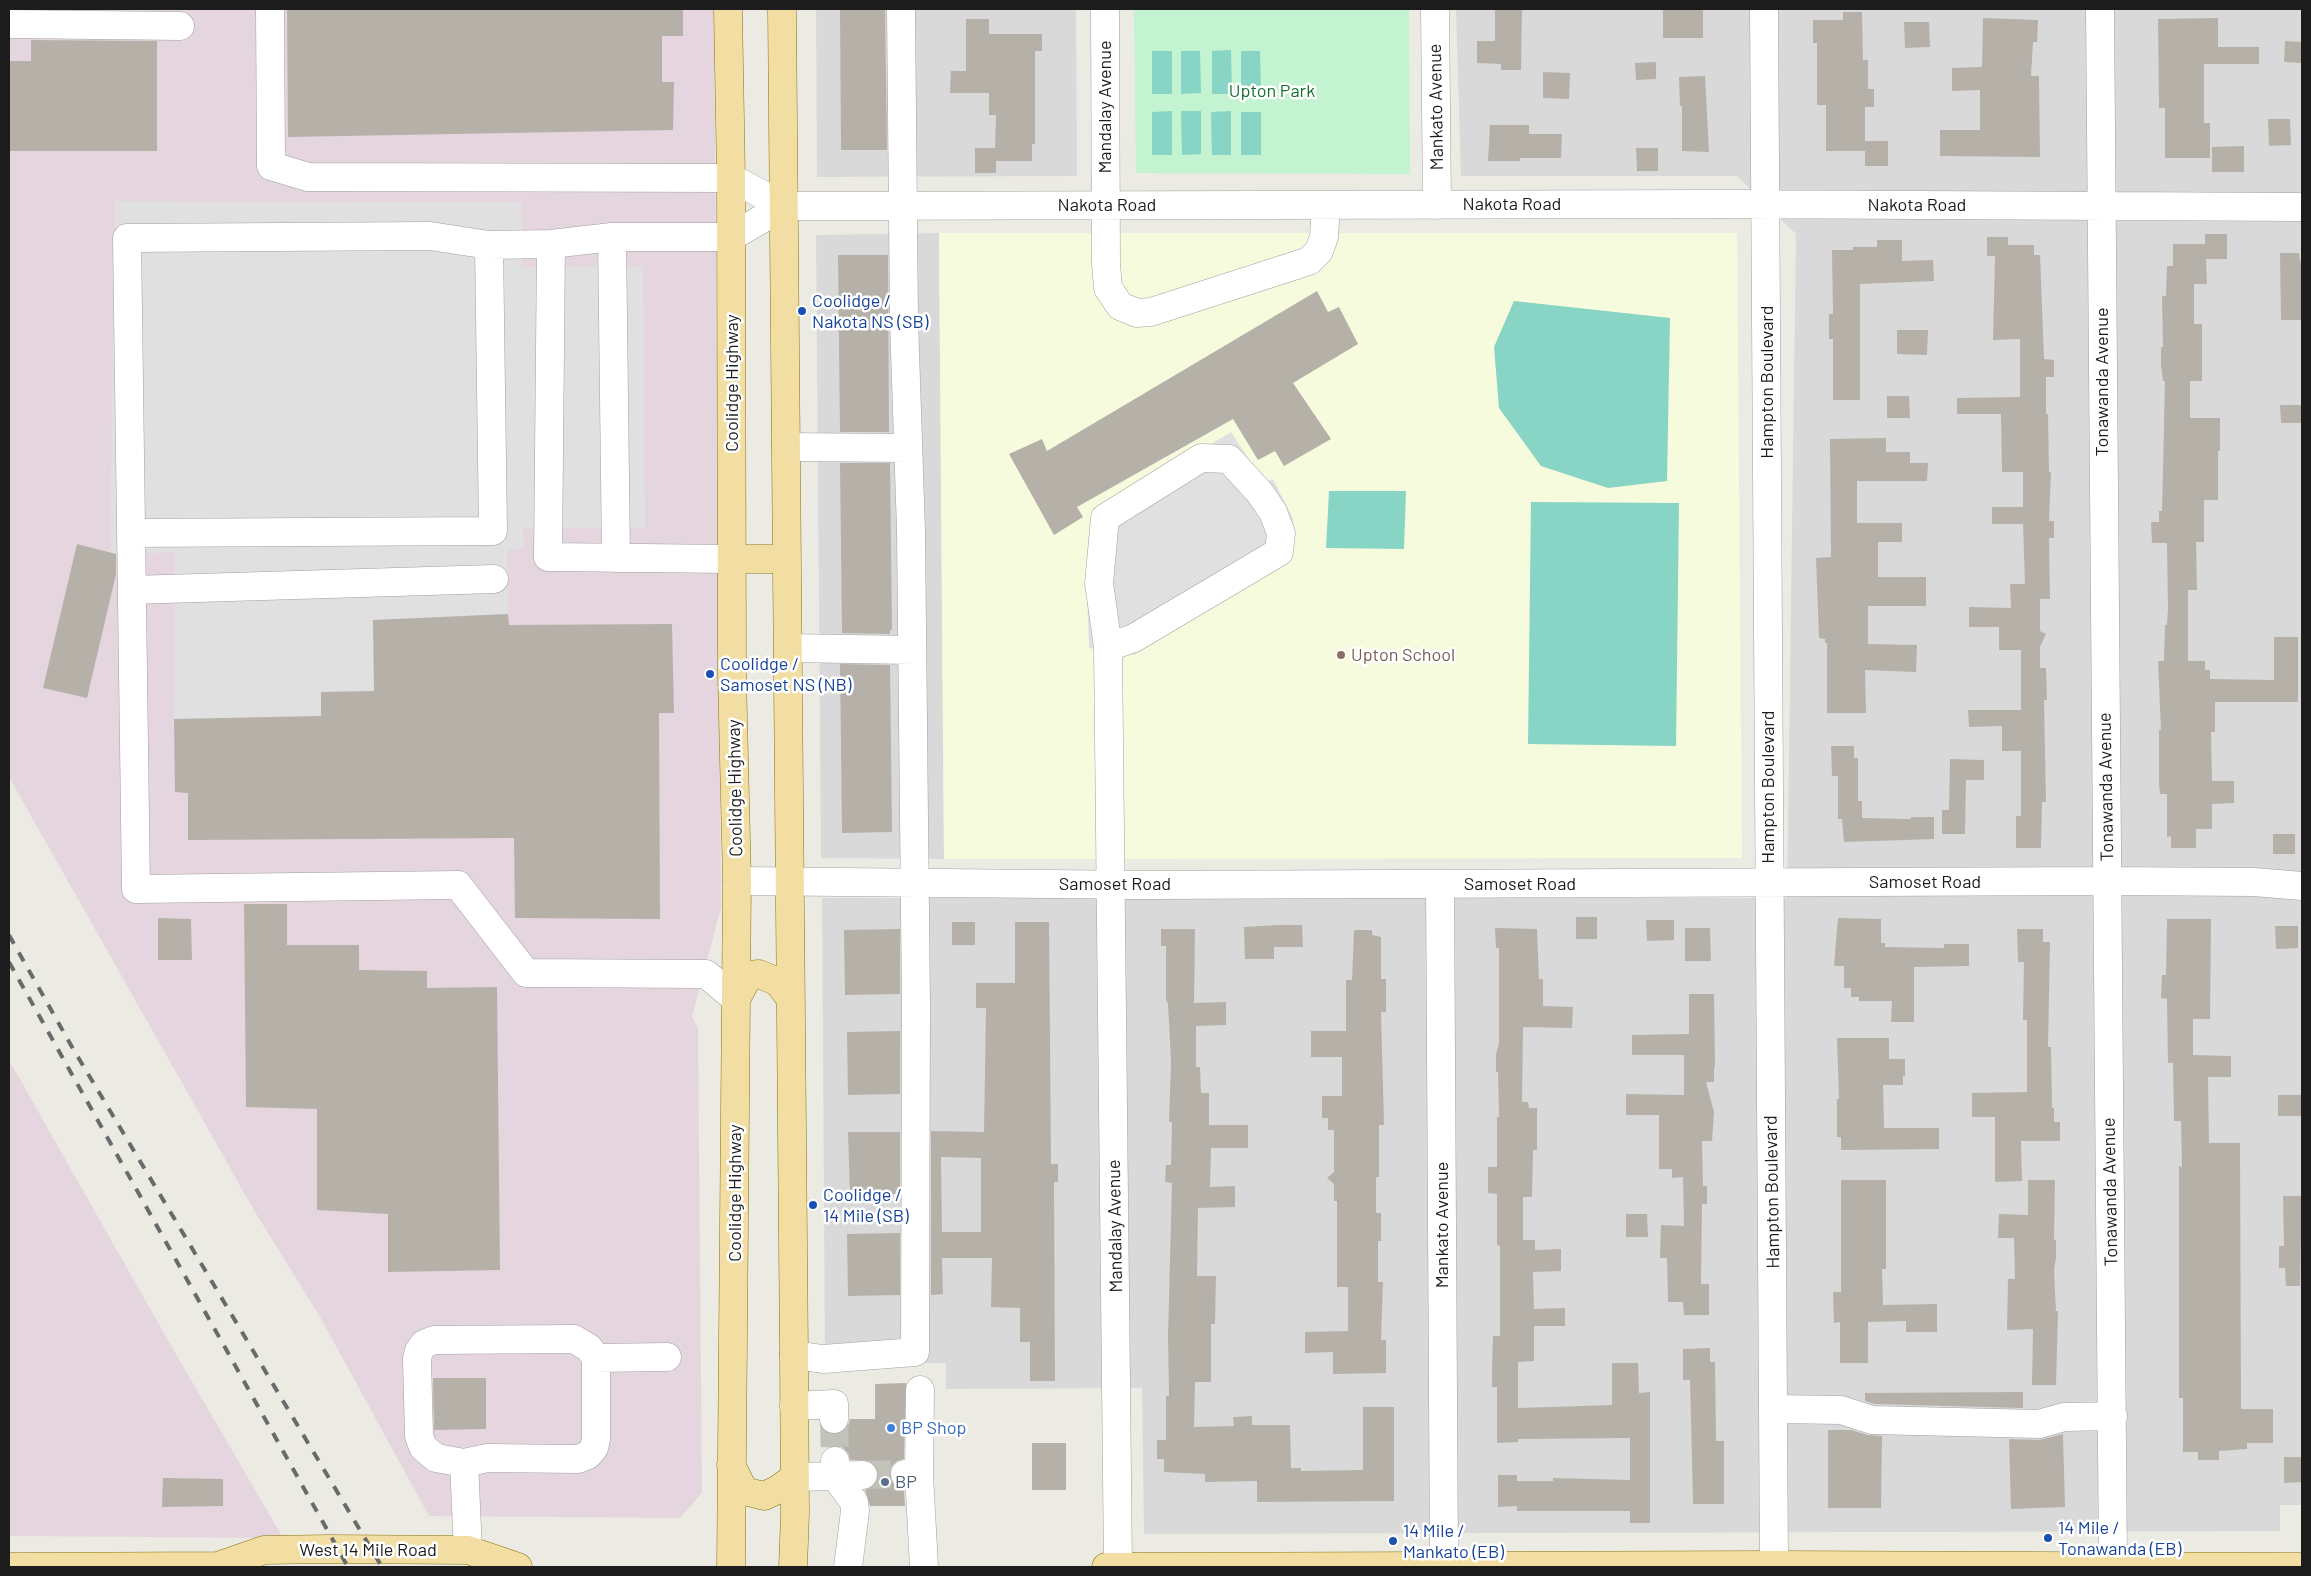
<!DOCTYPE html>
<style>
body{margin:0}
#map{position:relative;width:2311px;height:1576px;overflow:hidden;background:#ecebe3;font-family:Barlow,sans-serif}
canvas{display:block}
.frame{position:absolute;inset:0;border:10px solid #1c1c1c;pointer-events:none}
</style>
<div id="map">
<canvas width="2311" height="1576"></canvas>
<div class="frame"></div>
</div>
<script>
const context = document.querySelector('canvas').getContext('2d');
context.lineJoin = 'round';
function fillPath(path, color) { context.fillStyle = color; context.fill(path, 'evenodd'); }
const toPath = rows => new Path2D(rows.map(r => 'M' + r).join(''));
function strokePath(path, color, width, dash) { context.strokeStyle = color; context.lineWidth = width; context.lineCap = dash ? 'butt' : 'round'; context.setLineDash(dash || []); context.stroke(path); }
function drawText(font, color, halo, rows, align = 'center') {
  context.font = font + ' Barlow,sans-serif'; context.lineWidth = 5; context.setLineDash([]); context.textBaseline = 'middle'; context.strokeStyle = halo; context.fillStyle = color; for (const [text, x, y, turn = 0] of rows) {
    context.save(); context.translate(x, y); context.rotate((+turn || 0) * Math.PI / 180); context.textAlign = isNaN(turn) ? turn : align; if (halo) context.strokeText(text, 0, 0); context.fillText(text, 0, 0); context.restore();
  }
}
fillPath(toPath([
 [816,9,1076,9,1077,176,817,177],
 [1456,9,2302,9,2302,1505,2280,1505,2280,1531,1144,1534,1142,1388,946,1389,946,1363,825,1363,822,898,1787,898,1796,234,1737,176,1461,176],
 [939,233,944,859,821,858,816,235]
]), '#dad9d9');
fillPath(toPath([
 [9,9,714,9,721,908,692,1016,698,1028,702,1493,680,1518,429,1516,320,1317,255,1212,9,777],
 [9,1060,169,1342,283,1538,9,1536]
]), '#e5d5df');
fillPath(toPath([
 [939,233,1737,233,1742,858,944,859]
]), '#f6fbdd');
fillPath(toPath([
 [1134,9,1409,9,1410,174,1136,173]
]), '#c3f3d0');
fillPath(toPath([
 [1231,50,1232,94,1212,94,1212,51],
 [1152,51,1172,51,1172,94,1152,94],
 [1181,51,1200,51,1201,93,1181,94],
 [1241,51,1260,51,1261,94,1241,94],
 [1172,111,1172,155,1152,155,1152,112],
 [1181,111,1201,111,1201,154,1182,155],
 [1231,111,1231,155,1212,155,1211,112],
 [1241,112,1261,112,1261,155,1241,155],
 [1514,301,1670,318,1667,481,1608,488,1541,466,1499,408,1494,347],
 [1329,491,1406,491,1404,549,1326,548],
 [1531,502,1679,503,1676,746,1528,744]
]), '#88d4c5');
fillPath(toPath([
 [115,201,521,202,522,267,643,266,645,528,523,528,524,549,507,549,508,614,373,620,374,691,321,692,321,716,174,719,175,552,120,555,110,553],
 [1231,432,1264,482,1273,479,1293,519,1294,544,1283,564,1134,655,1089,648,1087,592,1094,514]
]), '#e0e0e0');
fillPath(toPath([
 [287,9,683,9,683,36,662,36,662,82,674,82,673,130,288,137],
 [840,9,885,9,887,150,841,150],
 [1495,9,1522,9,1521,70,1501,70,1501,64,1477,63,1477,41,1495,41],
 [1663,9,1703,9,1703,38,1663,38],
 [1843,12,1862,12,1863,60,1868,60,1868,89,1874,89,1874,107,1865,107,1865,141,1888,141,1888,166,1865,166,1865,151,1826,151,1826,105,1817,105,1817,43,1813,43,1813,20,1843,20],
 [1983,18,2038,20,2037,42,2033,42,2031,76,2039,76,2040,157,1940,156,1940,130,1980,130,1980,90,1952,91,1952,68,1982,67],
 [2218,18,2218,47,2259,47,2259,64,2204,64,2204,123,2210,123,2210,158,2165,158,2165,108,2159,108,2158,19],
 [966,19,989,19,989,34,1042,34,1042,51,1035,51,1035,144,1032,144,1032,161,996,161,996,173,975,173,975,148,995,148,996,115,989,115,989,93,950,93,951,71,966,71],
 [1904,22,1929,22,1930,47,1905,48],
 [31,40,157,41,157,151,9,151,9,61,31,61],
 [2285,41,2302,42,2302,63,2284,62],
 [1656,62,1656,79,1636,80,1635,63],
 [1543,72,1570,73,1569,99,1543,98],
 [1705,76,1709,152,1682,151,1682,106,1680,106,1679,77],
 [2268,119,2290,119,2291,145,2269,146],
 [1490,125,1529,125,1529,134,1562,134,1561,158,1520,158,1520,161,1488,161],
 [2244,146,2244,172,2212,172,2212,147],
 [1636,148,1658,148,1658,171,1637,171],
 [2205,234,2227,234,2227,259,2206,259,2207,284,2194,284,2194,324,2202,324,2202,381,2190,381,2190,418,2220,418,2220,451,2218,451,2218,500,2204,500,2204,542,2196,542,2197,590,2188,590,2188,661,2205,661,2205,670,2210,670,2210,679,2274,680,2274,637,2298,637,2298,702,2215,702,2215,732,2211,732,2212,781,2234,781,2234,803,2212,804,2212,829,2196,829,2196,848,2171,848,2171,836,2167,837,2167,794,2160,794,2159,782,2159,730,2161,730,2158,661,2164,661,2165,625,2167,625,2168,609,2167,543,2152,543,2151,522,2159,522,2159,511,2162,511,2165,381,2163,381,2161,365,2161,347,2163,347,2162,296,2166,296,2167,266,2173,266,2173,244,2205,244],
 [1987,237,2008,237,2008,245,2034,245,2034,255,2040,255,2044,359,2054,360,2054,377,2046,377,2046,414,2048,414,2049,472,2051,472,2049,521,2054,521,2054,538,2049,538,2050,599,2040,599,2040,631,2046,634,2040,647,2040,668,2046,668,2047,700,2044,700,2046,802,2042,802,2041,848,2016,848,2016,816,2021,816,2021,751,2002,751,2002,726,1969,727,1968,710,2021,710,2021,650,1999,650,1999,627,1969,627,1969,607,2011,608,2010,584,2025,584,2023,524,1992,524,1992,507,2023,507,2023,472,2002,472,2001,414,1957,414,1957,398,2020,397,2020,339,1993,340,1995,256,1987,256],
 [1877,240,1902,240,1902,261,1933,260,1934,281,1860,284,1860,400,1833,400,1833,339,1829,339,1829,314,1833,314,1832,250,1853,250,1853,247,1877,247],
 [2280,253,2299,253,2300,261,2302,261,2302,320,2281,320],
 [838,255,888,255,889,432,840,432],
 [1317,291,1328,312,1339,307,1358,344,1293,383,1331,439,1284,466,1275,451,1258,460,1233,419,1077,507,1083,517,1054,535,1009,454,1042,439,1047,451],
 [1897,330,1928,330,1927,355,1897,354],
 [1887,396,1909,396,1910,418,1887,418],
 [2280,405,2302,405,2302,423,2281,423],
 [1886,438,1886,452,1910,452,1910,463,1928,463,1927,481,1857,481,1857,523,1902,523,1902,542,1878,542,1878,577,1926,577,1926,606,1868,606,1868,644,1917,645,1916,672,1865,670,1866,713,1827,713,1827,643,1825,643,1825,639,1819,638,1816,558,1831,557,1830,439],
 [840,463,890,463,892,630,890,630,890,634,842,633],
 [77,544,116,554,116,574,87,698,43,688],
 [508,614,509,625,672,624,674,713,659,713,660,919,515,918,514,838,188,840,188,793,175,792,174,719,321,716,321,692,374,691,373,620],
 [840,664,890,665,892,832,842,833],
 [1831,746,1854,746,1854,758,1858,758,1858,801,1862,801,1862,818,1911,819,1911,817,1934,817,1934,839,1844,842,1842,819,1838,819,1838,776,1832,776],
 [1950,759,1984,760,1984,780,1966,780,1965,834,1942,834,1942,810,1949,810],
 [2273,834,2295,834,2295,854,2273,854],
 [244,904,287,904,287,945,359,945,359,970,427,971,427,988,497,987,500,1270,388,1272,388,1214,317,1210,317,1109,246,1107],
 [1576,917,1597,917,1597,939,1576,939],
 [158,918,191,919,192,960,158,960],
 [1838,918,1881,919,1881,943,1885,943,1885,947,1944,948,1944,944,1969,944,1969,966,1914,967,1914,1022,1891,1022,1892,1001,1859,1001,1859,997,1851,997,1851,988,1844,988,1844,966,1834,966],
 [2167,919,2211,919,2210,1019,2193,1019,2193,1055,2231,1056,2231,1077,2208,1077,2209,1143,2240,1143,2241,1409,2273,1409,2273,1443,2247,1443,2247,1449,2219,1451,2219,1460,2198,1460,2198,1452,2183,1452,2183,1398,2179,1398,2179,1166,2182,1167,2181,1121,2174,1121,2173,1063,2168,1063,2167,999,2161,998,2162,975,2166,975],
 [1646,920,1674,920,1674,940,1647,941],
 [952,922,975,922,975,945,952,945],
 [1015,922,1049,922,1051,1164,1058,1164,1058,1182,1054,1182,1055,1381,1030,1381,1030,1342,1020,1342,1020,1308,991,1307,992,1258,942,1258,943,1294,931,1295,931,1131,984,1132,986,1008,976,1008,976,983,1015,983],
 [941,1157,981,1158,981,1232,942,1232],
 [1280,925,1302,925,1303,947,1274,947,1274,959,1245,959,1244,927],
 [2275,926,2298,926,2298,948,2276,949],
 [1495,928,1537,929,1539,979,1543,979,1543,1006,1573,1007,1572,1028,1523,1027,1522,1102,1528,1102,1529,1108,1537,1108,1537,1150,1533,1150,1532,1197,1523,1197,1523,1240,1535,1240,1535,1250,1561,1249,1561,1271,1533,1272,1534,1309,1565,1308,1565,1326,1534,1326,1534,1361,1518,1362,1518,1408,1612,1405,1612,1363,1638,1363,1639,1393,1650,1392,1650,1523,1630,1523,1630,1511,1517,1511,1517,1506,1498,1507,1498,1475,1517,1475,1517,1481,1553,1481,1553,1478,1630,1480,1630,1438,1518,1439,1518,1442,1497,1443,1497,1387,1492,1387,1492,1368,1493,1336,1500,1336,1500,1246,1497,1245,1497,1194,1488,1193,1488,1167,1497,1167,1497,1117,1499,1117,1498,1072,1496,1072,1496,1054,1499,1043,1499,948,1496,948],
 [1685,928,1710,928,1711,961,1685,961],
 [900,929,900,994,845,995,844,930],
 [1161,929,1195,929,1194,1003,1226,1002,1226,1025,1196,1026,1196,1067,1200,1067,1201,1093,1209,1093,1209,1125,1248,1125,1248,1148,1211,1148,1210,1187,1235,1186,1235,1207,1198,1208,1197,1276,1216,1276,1215,1324,1211,1324,1211,1382,1195,1382,1194,1427,1234,1426,1233,1417,1252,1416,1252,1425,1290,1425,1291,1468,1301,1468,1301,1471,1363,1470,1363,1407,1394,1407,1394,1501,1257,1502,1257,1481,1205,1482,1205,1474,1164,1472,1164,1459,1157,1459,1157,1440,1166,1440,1166,1396,1169,1396,1168,1335,1172,1183,1165,1182,1166,1165,1171,1165,1172,1122,1169,1122,1171,1062,1168,1003,1166,1000,1166,946,1161,946],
 [2017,929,2043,929,2043,942,2050,942,2048,1047,2051,1047,2052,1108,2054,1108,2054,1122,2060,1122,2060,1141,2021,1141,2022,1181,1995,1182,1995,1117,1972,1117,1972,1093,2027,1092,2027,1020,2023,1020,2024,962,2018,962],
 [1354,930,1372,930,1372,935,1381,937,1381,979,1386,979,1386,1012,1381,1012,1384,1125,1379,1125,1379,1177,1376,1177,1376,1213,1381,1213,1381,1241,1378,1241,1378,1282,1383,1282,1381,1340,1386,1340,1386,1373,1333,1374,1333,1352,1305,1353,1305,1332,1348,1331,1348,1287,1337,1287,1337,1201,1334,1201,1334,1184,1327,1178,1334,1172,1334,1130,1328,1130,1328,1118,1322,1118,1322,1096,1342,1096,1342,1057,1311,1057,1311,1031,1346,1031,1346,980,1352,980],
 [1689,994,1714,994,1715,1067,1714,1067,1714,1082,1706,1082,1714,1112,1712,1141,1702,1141,1703,1186,1707,1186,1707,1204,1702,1204,1701,1284,1709,1284,1709,1315,1684,1315,1683,1302,1668,1302,1667,1258,1660,1258,1661,1225,1684,1226,1683,1177,1672,1178,1672,1169,1659,1169,1659,1115,1626,1115,1626,1094,1684,1095,1684,1055,1632,1055,1632,1035,1689,1034],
 [900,1031,900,1094,848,1095,847,1032],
 [1837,1038,1889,1038,1889,1059,1905,1059,1905,1076,1903,1076,1903,1085,1883,1085,1884,1128,1939,1128,1939,1149,1841,1150,1841,1137,1837,1137,1837,1099,1839,1099],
 [2278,1095,2302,1095,2302,1116,2278,1116],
 [848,1132,900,1132,900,1194,850,1195],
 [1841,1180,1886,1180,1886,1269,1882,1269,1883,1305,1937,1304,1937,1332,1906,1332,1906,1321,1868,1322,1868,1363,1840,1363,1840,1322,1834,1323,1833,1292,1841,1292],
 [2028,1180,2055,1180,2054,1239,2056,1241,2056,1257,2054,1270,2056,1311,2058,1311,2056,1385,2032,1385,2033,1329,2007,1330,2008,1279,2015,1279,2014,1238,1998,1238,1999,1214,2028,1215],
 [2283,1196,2302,1196,2300,1286,2286,1286,2285,1268,2279,1268,2279,1246,2284,1246],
 [1626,1214,1647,1214,1648,1237,1626,1237],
 [900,1233,900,1295,848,1296,847,1234],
 [1710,1348,1710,1362,1715,1362,1716,1441,1724,1441,1724,1504,1693,1504,1690,1380,1683,1380,1683,1349],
 [433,1378,486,1378,486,1429,434,1430],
 [906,1383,904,1459,897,1461,892,1466,889,1474,892,1482,897,1487,904,1489,905,1506,870,1506,865,1490,872,1488,877,1482,879,1474,876,1467,870,1461,850,1460,848,1453,842,1447,835,1445,829,1447,829,1433,834,1435,842,1432,848,1426,850,1419,875,1419,875,1384],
 [2023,1392,2023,1408,1875,1404,1865,1401,1865,1393],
 [1828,1430,1851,1430,1867,1435,1882,1436,1881,1508,1828,1508],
 [2063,1434,2065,1507,2011,1509,2009,1439,2039,1440],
 [1032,1443,1066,1443,1066,1490,1032,1490],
 [2284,1457,2302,1457,2302,1482,2284,1483],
 [163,1478,223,1479,223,1506,162,1507]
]), '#b5b1a9');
strokePath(toPath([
 [834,1419,835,1461],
 [863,1475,905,1474]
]), '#c2c2bb', 28, [28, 14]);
const minor = toPath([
 [270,9,271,166,308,177,731,178,784,206],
 [1105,9,1106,264,1108,288,1120,306,1137,313,1151,312,1309,261,1319,251,1324,237,1326,205],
 [1435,9,1437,205],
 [1764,9,1774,1565],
 [2100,9,2113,1565],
 [9,24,180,26],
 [612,237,616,558],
 [551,244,612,237,731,237,784,206,1729,204,2302,207],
 [786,447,908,448],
 [131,533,493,531,489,245],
 [733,559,548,557,551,244,489,245,430,236,127,238,136,889,458,885,526,973,706,974,736,999],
 [132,590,494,579],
 [1108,647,1134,638,1279,552,1281,533,1273,512,1260,493,1229,459,1201,458,1105,518,1099,583,1108,647,1118,1567],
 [788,648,912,650],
 [737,881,1150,885,2107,881,2254,882,2302,886],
 [1440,884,1444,1566],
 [574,1339,589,1348,596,1358,596,1439,594,1448,588,1455,578,1459,487,1458,464,1463,436,1458,423,1447,419,1436,417,1359,419,1351,424,1344,434,1340,574,1339],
 [794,1355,823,1359,915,1352,916,1007,911,531,904,321,901,9],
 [596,1358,667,1357],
 [794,1406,834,1404,834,1419],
 [1774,1409,1841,1410,1872,1420,2039,1424,2064,1417,2113,1416],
 [464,1463,468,1550],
 [905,1474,919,1474,924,1567],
 [919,1474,920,1390],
 [795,1477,835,1476,835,1461],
 [848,1567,855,1511,854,1502,835,1476,863,1475]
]);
const major = toPath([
 [728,9,731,178,732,676,737,881,731,1567],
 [782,9,794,1355,795,1514,793,1567],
 [733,559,787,559],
 [736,999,749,975,759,974,778,982,790,998],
 [731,1465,744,1491,764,1496,777,1490,795,1477],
 [9,1567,218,1566,264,1550,329,1549,468,1550,518,1567],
 [1106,1567,1774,1565,2302,1567]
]);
strokePath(minor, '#a0a0a0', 29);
strokePath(major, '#85740f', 29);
strokePath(minor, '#fff', 28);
strokePath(major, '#f2dea3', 28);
strokePath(toPath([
 [9,935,72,1047,382,1567],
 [9,962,348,1567]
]), '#6a6a6a', 4, [10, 10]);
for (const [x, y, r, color] of [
 [802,311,5,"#1a4fb4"],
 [1341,655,5,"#8d6e63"],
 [710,674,5,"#1a4fb4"],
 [813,1205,5,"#1a4fb4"],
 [891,1428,5,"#3f7fe0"],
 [885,1482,5,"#5c6f8a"],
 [2048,1538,5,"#1a4fb4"],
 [1393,1541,5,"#1a4fb4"]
]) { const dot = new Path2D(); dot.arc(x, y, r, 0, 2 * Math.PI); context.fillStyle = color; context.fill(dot); strokePath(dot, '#fff', 2); }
drawText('18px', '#166e2e', '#fff', [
 ["Upton Park",1272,91]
]);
drawText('18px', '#1c1c1c', '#fff', [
 ["Mandalay Avenue",1105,107,-90],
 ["Mankato Avenue",1436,107,-91],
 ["Nakota Road",1512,204],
 ["Nakota Road",1107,205],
 ["Nakota Road",1917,205],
 ["Hampton Boulevard",1767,382,-90],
 ["Tonawanda Avenue",2102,382,-90],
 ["Coolidge Highway",732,383,-90],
 ["Hampton Boulevard",1768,787,-90],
 ["Tonawanda Avenue",2106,787,-91],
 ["Coolidge Highway",735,788,-91],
 ["Samoset Road",1925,882],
 ["Samoset Road",1115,884],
 ["Samoset Road",1520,884],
 ["Hampton Boulevard",1772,1192,-91],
 ["Tonawanda Avenue",2110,1192,-91],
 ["Coolidge Highway",735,1193,-90],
 ["Mankato Avenue",1442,1225,-90],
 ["Mandalay Avenue",1115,1226,-91],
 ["West 14 Mile Road",368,1550]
]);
drawText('18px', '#164399', '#fff', [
 ["Coolidge /",812,301],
 ["Nakota NS (SB)",812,322],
 ["Coolidge /",720,664],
 ["Samoset NS (NB)",720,685],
 ["Coolidge /",823,1195],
 ["14 Mile (SB)",823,1216],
 ["14 Mile /",2058,1528],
 ["Tonawanda (EB)",2058,1549],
 ["14 Mile /",1403,1531],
 ["Mankato (EB)",1403,1552]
], 'left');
drawText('18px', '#785e54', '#fff', [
 ["Upton School",1351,655]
], 'left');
drawText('18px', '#366cbe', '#fff', [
 ["BP Shop",901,1428]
], 'left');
drawText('18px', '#4e5e75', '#fff', [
 ["BP",895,1482]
], 'left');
</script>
